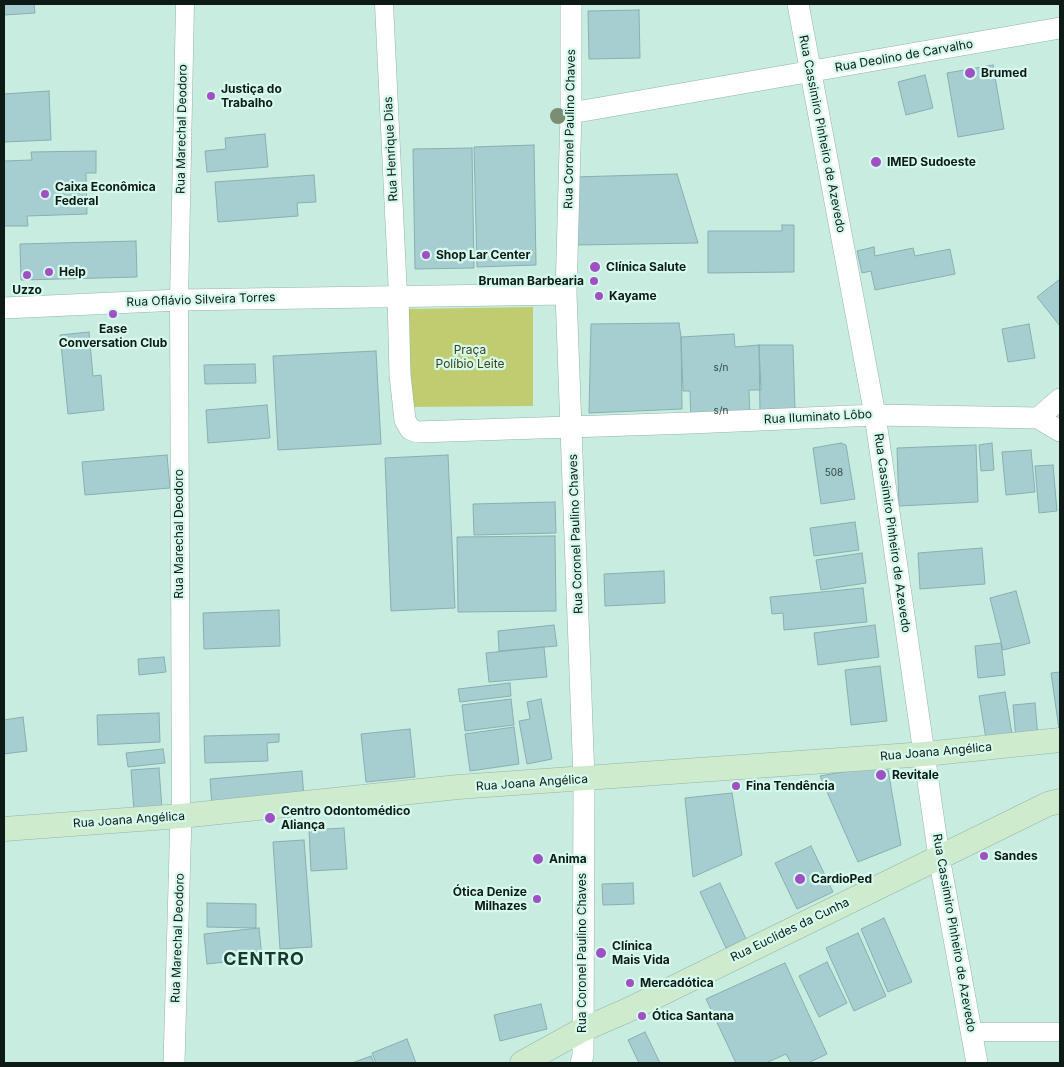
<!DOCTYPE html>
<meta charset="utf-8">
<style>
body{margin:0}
#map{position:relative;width:1064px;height:1067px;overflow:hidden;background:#c8ecdf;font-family:Inter,sans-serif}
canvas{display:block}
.frame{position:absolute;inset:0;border:5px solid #0d1a16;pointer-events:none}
</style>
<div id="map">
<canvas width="1064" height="1067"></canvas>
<div class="frame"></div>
</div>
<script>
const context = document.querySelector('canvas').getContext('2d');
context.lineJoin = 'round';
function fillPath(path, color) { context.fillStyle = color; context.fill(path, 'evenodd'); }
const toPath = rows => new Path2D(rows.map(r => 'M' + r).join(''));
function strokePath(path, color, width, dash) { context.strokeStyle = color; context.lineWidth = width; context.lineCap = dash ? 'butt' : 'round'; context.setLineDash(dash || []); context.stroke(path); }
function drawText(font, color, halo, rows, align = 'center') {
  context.font = font + ' Inter,sans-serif'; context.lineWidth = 4.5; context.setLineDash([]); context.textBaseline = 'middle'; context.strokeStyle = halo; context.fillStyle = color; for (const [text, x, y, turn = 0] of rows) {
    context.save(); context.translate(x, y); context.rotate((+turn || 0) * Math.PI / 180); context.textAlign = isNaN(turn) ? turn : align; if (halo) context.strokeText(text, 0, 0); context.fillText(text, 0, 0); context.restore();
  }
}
fillPath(toPath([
 [533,307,533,406,407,407,406,309]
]), '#c1cc70');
const building = toPath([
 [4,4,34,4,35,13,4,15,4,4],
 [639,10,640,58,589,59,588,11,639,10],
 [993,65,1004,129,958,137,947,73,993,65],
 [925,75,933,108,906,115,898,82,925,75],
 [49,91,51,140,4,142,4,94,49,91],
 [265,134,268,167,207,172,205,151,226,149,225,138,265,134],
 [534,145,536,265,477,267,474,147,534,145],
 [472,148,474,268,415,269,413,149,472,148],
 [96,151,96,173,86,173,87,214,27,216,28,226,4,226,4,161,32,160,31,152,96,151],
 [677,174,698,243,576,245,574,177,677,174],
 [314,175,316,202,297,203,298,216,218,222,215,182,314,175],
 [782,225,794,225,794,272,708,273,708,231,782,231,782,225],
 [136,241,137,277,21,280,20,244,136,241],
 [874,247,875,256,913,248,915,256,950,249,955,274,875,290,871,271,862,273,857,251,874,247],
 [1060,279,1060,326,1037,297,1060,279],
 [679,323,681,337,682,409,589,413,591,324,679,323],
 [1029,324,1035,358,1008,362,1002,329,1029,324],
 [89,332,93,376,101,375,104,410,68,414,60,335,89,332],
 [734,334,735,347,759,345,761,390,749,390,750,420,691,423,690,391,683,391,681,337,734,334],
 [759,345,793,345,795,410,760,412,759,345],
 [376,351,381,444,278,450,273,356,376,351],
 [255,364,256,383,205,384,204,365,255,364],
 [267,405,270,438,208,443,206,410,267,405],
 [841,443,846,445,855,499,821,504,813,448,841,443],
 [992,443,994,470,981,471,979,445,992,443],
 [976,445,978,502,899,506,897,448,976,445],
 [1031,450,1035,492,1006,495,1002,452,1031,450],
 [167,455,170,488,85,495,82,462,167,455],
 [448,455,455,608,391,611,385,458,448,455],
 [1053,465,1057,511,1039,513,1035,466,1053,465],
 [555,502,556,533,474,535,473,504,555,502],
 [855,522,859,550,814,556,810,528,855,522],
 [555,536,556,611,458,612,457,537,555,536],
 [982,548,985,584,920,589,918,553,982,548],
 [862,553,866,583,821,590,816,560,862,553],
 [664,571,665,603,605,606,604,574,664,571],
 [863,588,867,622,784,630,783,613,772,614,770,597,863,588],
 [1016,591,1030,643,1003,650,990,598,1016,591],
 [279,610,280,646,204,649,203,613,279,610],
 [554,625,557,646,499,651,498,631,554,625],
 [875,625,879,657,818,665,814,633,875,625],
 [1001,643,1005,675,978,678,975,646,1001,643],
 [544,647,547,677,489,682,486,653,544,647],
 [164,657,166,672,139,675,138,659,164,657],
 [880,666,887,721,851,725,845,670,880,666],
 [1060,672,1060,736,1051,673,1060,672],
 [510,683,511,696,460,702,458,689,510,683],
 [1005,692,1013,740,987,745,979,696,1005,692],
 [511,699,514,725,465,731,462,705,511,699],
 [541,699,552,759,527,764,519,721,530,719,527,702,541,699],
 [1035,703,1038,737,1016,739,1013,705,1035,703],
 [159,713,160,742,98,745,97,715,159,713],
 [23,717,27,751,4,754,4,720,23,717],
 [514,727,519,764,470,771,465,734,514,727],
 [410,729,415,777,366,782,361,734,410,729],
 [279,734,279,742,267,743,268,761,205,763,204,736,279,734],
 [163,749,165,763,128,767,126,753,163,749],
 [887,764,901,845,858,862,820,776,887,764],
 [159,768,162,809,134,811,131,770,159,768],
 [302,771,304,798,212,807,210,779,302,771],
 [732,793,742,855,693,877,685,798,732,793],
 [344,828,347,869,311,871,309,830,344,828],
 [304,840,312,947,280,949,273,842,304,840],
 [811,846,833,892,797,909,775,863,811,846],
 [633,883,634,904,603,905,602,884,633,883],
 [720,883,746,939,726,948,700,892,720,883],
 [207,903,256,904,256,928,207,927,207,903],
 [884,918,912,982,888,992,861,929,884,918],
 [259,928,262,958,207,964,204,934,259,928],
 [858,933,886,996,854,1011,826,948,858,933],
 [827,962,847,1003,819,1017,799,976,827,962],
 [785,963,827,1054,808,1063,791,1063,786,1054,766,1063,736,1063,706,999,785,963],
 [541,1004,547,1029,500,1041,494,1015,541,1004],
 [645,1032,660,1063,639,1063,628,1040,645,1032],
 [407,1039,416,1063,376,1063,372,1053,407,1039],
 [371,1056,374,1063,352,1063,371,1056]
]);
fillPath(building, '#a6ced0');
strokePath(building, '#88afb0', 1);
const minor = toPath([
 [384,4,398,295],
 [181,816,179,300,185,4],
 [972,1032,1060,1032]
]);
const tertiary = toPath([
 [571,4,571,113,566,294,584,779,583,1055,581,1063],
 [798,4,875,415,939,857,977,1063],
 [571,113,1060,28],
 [398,295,400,375,405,420,410,429,417,432,691,423,875,415,1038,418,1060,431],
 [4,308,179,300,566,294],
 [1038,418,1060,399],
 [174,1063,181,816]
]);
const secondary = toPath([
 [4,829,181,816,458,787,925,754,1060,740],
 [522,1063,582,1030,628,1010,1048,804,1060,801]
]);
strokePath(minor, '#91b5a8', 19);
strokePath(tertiary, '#91b5a8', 22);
strokePath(secondary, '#91b5a8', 25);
strokePath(minor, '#fff', 18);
strokePath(tertiary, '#fff', 21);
strokePath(secondary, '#cfebcd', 24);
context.fillStyle = '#7c8e71';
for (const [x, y] of [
 [558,116]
]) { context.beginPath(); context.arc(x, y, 8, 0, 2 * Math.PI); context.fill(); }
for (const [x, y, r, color] of [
 [970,73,6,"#9f51c3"],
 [211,96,5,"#9f51c3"],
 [876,162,6,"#9f51c3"],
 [45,194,5,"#9f51c3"],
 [426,255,5,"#9f51c3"],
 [595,267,6,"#9f51c3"],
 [49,272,5,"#9f51c3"],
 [27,275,5,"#9f51c3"],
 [594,281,5,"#9f51c3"],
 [599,296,5,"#9f51c3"],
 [113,314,5,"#9f51c3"],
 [881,775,6,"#9f51c3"],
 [736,786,5,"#9f51c3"],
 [270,818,6,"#9f51c3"],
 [984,856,5,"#9f51c3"],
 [538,859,6,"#9f51c3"],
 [800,879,6,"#9f51c3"],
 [537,899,5,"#9f51c3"],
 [601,953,6,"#9f51c3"],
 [630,983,5,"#9f51c3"],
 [642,1016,5,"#9f51c3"]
]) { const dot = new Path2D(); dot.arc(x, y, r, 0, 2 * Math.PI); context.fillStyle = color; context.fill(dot); strokePath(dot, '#d5f9ec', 2); }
drawText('10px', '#334744', null, [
 ["s/n",721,368],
 ["s/n",721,411],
 ["508",834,473]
]);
drawText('12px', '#0d1a16', '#d5f9ec', [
 ["Rua Deolino de Carvalho",904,56,-10],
 ["Rua Marechal Deodoro",182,129,-89],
 ["Rua Coronel Paulino Chaves",570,129,-89],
 ["Rua Cassimiro Pinheiro de Azevedo",822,134,79],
 ["Rua Henrique Dias",391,149,-93],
 ["Rua Oflávio Silveira Torres",201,300,-2],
 ["Rua Iluminato Lôbo",818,417,-3],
 ["Rua Cassimiro Pinheiro de Azevedo",892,533,82],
 ["Rua Marechal Deodoro",179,534,-90],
 ["Rua Coronel Paulino Chaves",576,534,-92],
 ["Rua Joana Angélica",936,752,-5],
 ["Rua Joana Angélica",532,783,-4],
 ["Rua Joana Angélica",129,820,-4],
 ["Rua Euclides da Cunha",790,930,-26],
 ["Rua Cassimiro Pinheiro de Azevedo",954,933,80],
 ["Rua Marechal Deodoro",178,938,-88],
 ["Rua Coronel Paulino Chaves",582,953,-90]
]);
drawText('bold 12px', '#0d1a16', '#d5f9ec', [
 ["Brumed",981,73],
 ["Justiça do",221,89],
 ["Trabalho",221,103],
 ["IMED Sudoeste",887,162],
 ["Caixa Econômica",55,187],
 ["Federal",55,201],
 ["Shop Lar Center",436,255],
 ["Clínica Salute",606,267],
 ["Help",59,272],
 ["Bruman Barbearia",584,281,"right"],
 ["Uzzo",27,290,"center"],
 ["Kayame",609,296],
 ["Ease",113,329,"center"],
 ["Conversation Club",113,343,"center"],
 ["Revitale",892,775],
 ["Fina Tendência",746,786],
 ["Centro Odontomédico",281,811],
 ["Aliança",281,825],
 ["Sandes",994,856],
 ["Anima",549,859],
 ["CardioPed",811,879],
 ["Ótica Denize",527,892,"right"],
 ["Milhazes",527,906,"right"],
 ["Clínica",612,946],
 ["Mais Vida",612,960],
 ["Mercadótica",640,983],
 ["Ótica Santana",652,1016]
], 'left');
drawText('12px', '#3e4217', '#d5f9ec', [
 ["Praça",470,350],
 ["Políbio Leite",470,364]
]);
context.letterSpacing = '1px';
drawText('bold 18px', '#19392f', '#d5f9ec', [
 ["CENTRO",264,960]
]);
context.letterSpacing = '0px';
</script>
